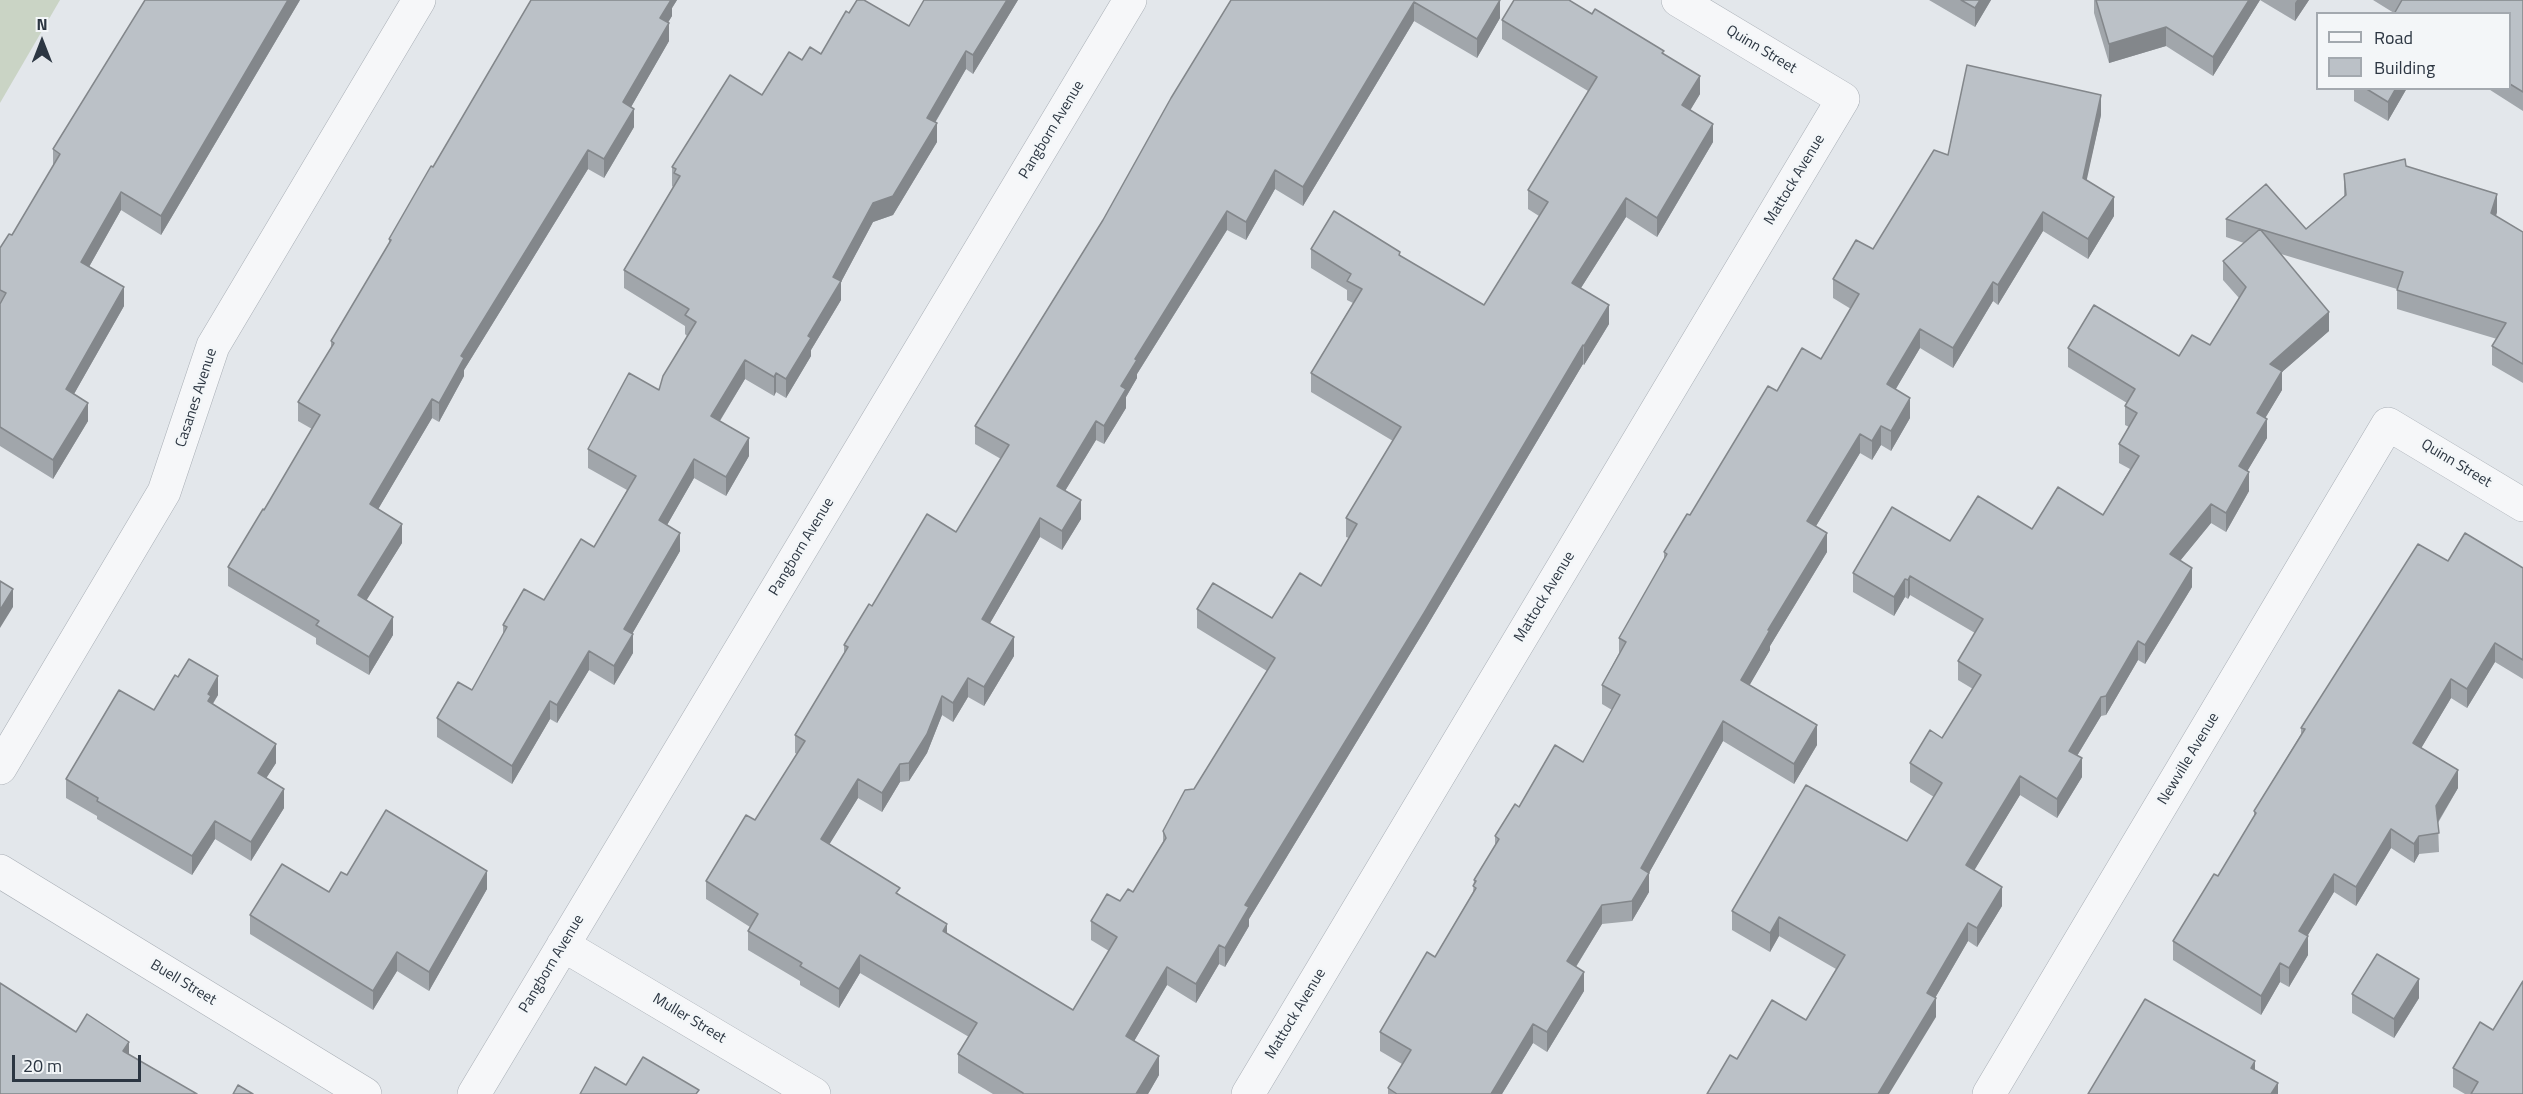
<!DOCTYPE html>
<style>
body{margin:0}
#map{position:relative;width:2523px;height:1094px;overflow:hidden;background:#e3e7eb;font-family:"Titillium Web",sans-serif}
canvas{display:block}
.legend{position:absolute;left:2316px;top:12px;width:195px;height:78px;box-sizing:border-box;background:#f3f6f8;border:2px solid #a3a9af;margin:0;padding:8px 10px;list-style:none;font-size:18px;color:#2c3642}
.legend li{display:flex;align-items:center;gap:12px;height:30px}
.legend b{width:30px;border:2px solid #a3a9af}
.north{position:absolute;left:12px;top:12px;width:60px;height:60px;-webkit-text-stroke:4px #f3f6f8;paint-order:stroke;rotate:0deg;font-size:16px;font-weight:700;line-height:24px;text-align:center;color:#2c3642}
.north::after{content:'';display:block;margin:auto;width:21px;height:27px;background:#2c3642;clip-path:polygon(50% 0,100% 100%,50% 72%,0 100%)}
.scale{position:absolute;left:12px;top:1055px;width:129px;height:27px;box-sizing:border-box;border:3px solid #2c3642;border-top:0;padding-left:8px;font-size:18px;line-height:21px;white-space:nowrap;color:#2c3642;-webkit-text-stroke:4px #f3f6f8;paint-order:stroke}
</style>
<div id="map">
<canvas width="2523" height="1094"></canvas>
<ul class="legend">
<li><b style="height:8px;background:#f6f7f9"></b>Road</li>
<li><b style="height:16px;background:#bbc1c7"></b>Building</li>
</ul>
<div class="north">N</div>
<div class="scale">20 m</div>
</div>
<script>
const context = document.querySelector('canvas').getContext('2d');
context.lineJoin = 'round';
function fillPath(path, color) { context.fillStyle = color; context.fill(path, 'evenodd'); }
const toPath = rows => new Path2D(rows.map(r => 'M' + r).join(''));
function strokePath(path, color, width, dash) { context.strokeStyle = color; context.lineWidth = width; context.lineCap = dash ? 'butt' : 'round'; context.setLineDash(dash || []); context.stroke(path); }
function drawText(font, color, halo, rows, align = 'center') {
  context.font = font + ' "Titillium Web",sans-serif'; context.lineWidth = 5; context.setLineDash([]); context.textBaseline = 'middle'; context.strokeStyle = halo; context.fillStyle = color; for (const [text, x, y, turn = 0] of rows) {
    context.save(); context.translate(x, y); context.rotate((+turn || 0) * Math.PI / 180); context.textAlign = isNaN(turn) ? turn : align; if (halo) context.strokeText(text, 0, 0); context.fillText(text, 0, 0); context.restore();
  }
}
fillPath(toPath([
 [0,0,60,0,0,103]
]), '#cad4c5');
const street = toPath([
 [0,768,164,492,213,346,419,0],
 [0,871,365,1094],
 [563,945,814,1094],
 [474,1094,1130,0],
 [1248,1094,1843,99,1678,0],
 [1989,1094,2388,424,2523,505]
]);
strokePath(street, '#a8aeb5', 34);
strokePath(street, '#f6f7f9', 33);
fillPath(toPath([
 [300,0,161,235,121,210,89,267,124,306,74,394,88,421,53,479,0,446,0,248,12,235,53,166,53,149],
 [531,0,677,0,672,8,672,16,668,22,669,41,631,107,634,127,604,178,588,169,464,370,464,376,439,422,432,418,378,509,402,543,366,600,393,635,369,675,316,644,316,638,228,586,228,567,264,510,312,429,298,421,298,402,331,348,331,341,389,244,389,239,433,167],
 [924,0,1018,0,973,74,966,69,935,123,937,142,893,215,873,222,841,282,841,300,811,350,811,356,786,398,776,392,774,396,745,379,720,421,749,456,726,496,694,478,667,525,680,551,632,634,633,653,614,685,589,670,557,723,550,719,512,784,437,737,437,718,472,690,503,634,503,625,544,600,594,547,627,490,588,468,588,449,659,390,687,336,685,334,685,326,624,288,624,270,673,187,672,186,672,167,762,95,802,60,821,54,849,13,909,26],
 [1231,0,1500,0,1500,18,1477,58,1414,21,1303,206,1275,189,1246,240,1227,230,1137,374,1137,378,1126,397,1126,408,1104,444,1096,440,1065,491,1081,519,1062,550,1040,537,990,623,1014,656,984,706,968,697,953,722,942,715,927,753,909,781,900,782,882,812,858,798,829,844,900,895,947,934,1073,1010,1109,951,1091,940,1091,921,1133,892,1163,842,1163,831,1194,789,1267,671,1197,628,1197,609,1272,618,1321,586,1349,538,1346,537,1346,518,1393,441,1311,392,1311,373,1353,303,1347,300,1347,290,1311,268,1311,249,1400,256,1484,305,1539,216,1528,209,1528,190,1588,91,1502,39,1502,20,1664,55,1700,94,1690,110,1713,142,1657,237,1626,217,1581,288,1609,324,1584,365,1583,364,1424,631,1249,919,1249,926,1225,967,1219,964,1196,1003,1167,985,1134,1041,1159,1075,1148,1094,993,1094,958,1073,958,1054,969,1037,860,973,839,1008,800,985,800,981,748,950,748,931,750,927,706,899,706,881,755,820,797,754,795,753,795,735,844,654,844,645,872,606,956,532,1001,459,975,444,975,426,1103,220],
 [1929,0,1991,0,1975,27],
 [2094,0,2309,0,2295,21,2260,0,2213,76,2166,46,2109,63,2094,13],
 [2373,0,2523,0,2523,111,2487,88,2510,88,2510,14,2394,13],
 [2354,88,2407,88,2388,121,2354,101],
 [2101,115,2086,180,2114,216,2088,259,2043,231,1998,305,1993,301,1953,368,1920,348,1895,390,1910,418,1891,451,1881,445,1872,460,1860,453,1816,526,1827,552,1770,646,1770,650,1749,685,1817,745,1794,784,1723,741,1649,873,1649,892,1632,921,1602,924,1576,967,1584,991,1547,1052,1533,1043,1502,1094,1388,1094,1388,1088,1402,1064,1380,1051,1380,1032,1435,957,1473,892,1474,880,1495,846,1495,836,1519,807,1583,762,1612,710,1602,704,1602,685,1619,653,1619,638,1664,561,1664,552,1777,391,1821,359,1851,309,1833,298,1833,279,1873,249,1948,155],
 [2406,166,2497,212,2496,216,2523,232,2523,383,2492,365,2492,346,2497,339,2397,309,2397,289,2281,254,2329,331,2282,372,2282,390,2265,418,2267,438,2247,471,2249,491,2226,532,2211,523,2180,561,2192,587,2145,664,2138,660,2106,715,2101,716,2077,756,2082,777,2057,818,2020,795,1974,870,2002,906,1977,947,1968,941,1935,998,1936,1017,1737,1059,1806,1020,1836,969,1779,936,1770,952,1732,930,1732,911,1907,841,1934,797,1910,782,1910,763,1942,738,1973,689,1958,680,1958,661,1975,633,1910,595,1908,599,1905,597,1894,616,1853,592,1853,573,1950,541,2032,529,2103,515,2130,469,2119,463,2119,444,2129,427,2125,425,2125,406,2127,403,2068,367,2068,348,2179,356,2210,345,2239,298,2223,280,2223,261,2244,243,2226,237,2226,219,2306,229,2344,196,2344,174],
 [2448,561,2523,568,2523,679,2495,662,2467,708,2451,698,2421,748,2458,788,2438,823,2439,852,2419,854,2414,863,2391,848,2356,906,2334,892,2307,936,2308,955,2289,987,2280,982,2261,1015,2173,960,2173,941,2218,876,2254,817,2254,811,2301,734,2301,728],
 [178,677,218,695,213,704,276,763,266,778,284,808,251,861,215,839,192,875,97,819,97,816,66,798,66,779,154,710],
 [347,875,487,889,429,991,397,971,373,1010,250,934,250,915,329,892],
 [2352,994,2419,998,2394,1038,2352,1013],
 [2453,1068,2523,1094,2465,1094,2453,1087]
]), '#a1a6ab');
fillPath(toPath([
 [288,0,300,0,161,235,161,216],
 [669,0,677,0,672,8,672,16,660,36,660,18],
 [1007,0,1018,0,973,74,973,55],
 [1500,0,1500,18,1477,58,1477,39],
 [1980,0,1991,0,1975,27,1975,8],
 [2249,0,2260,0,2213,76,2213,57],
 [2297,0,2309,0,2295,21,2295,3],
 [1414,2,1414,21,1303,206,1303,187],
 [669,23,669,41,623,121,623,102],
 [2166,27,2166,46,2109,63,2109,44],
 [966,51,966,69,927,136,927,118],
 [1700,76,1700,94,1682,124,1682,105],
 [2396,88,2407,88,2388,121,2388,102],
 [2101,95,2101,115,2083,197,2083,178],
 [634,109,634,127,604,178,604,159],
 [937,123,937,142,893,215,873,222,841,282,841,300,811,350,811,356,786,398,786,379,808,336,833,277,873,203],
 [1713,124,1713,142,1657,237,1657,218],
 [588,150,588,169,464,370,464,376,439,422,439,403,461,356],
 [1275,170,1275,189,1246,240,1246,222],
 [121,192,121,210,81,281,81,262],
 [2497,194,2497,212,2491,232,2491,213],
 [2114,197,2114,216,2088,259,2088,239],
 [1626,198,1626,217,1572,302,1572,283],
 [1227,211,1227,230,1137,374,1137,378,1126,397,1126,408,1104,444,1104,426,1121,386,1135,359],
 [2043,212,2043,231,1998,305,1998,285],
 [1993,282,1993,301,1953,368,1953,348],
 [124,287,124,306,66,408,66,389],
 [1609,305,1609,324,1584,365,1584,346],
 [2329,312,2329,331,2282,372,2282,390,2257,432,2257,413,2270,364],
 [1920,329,1920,348,1887,404,1887,384],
 [1583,345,1583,364,1424,631,1249,919,1249,926,1225,967,1225,948,1245,905],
 [745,360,745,379,711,435,711,416],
 [776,373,776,392,774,396,774,377],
 [1910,398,1910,418,1891,451,1891,431],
 [432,399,432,418,370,523,370,504],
 [88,403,88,421,53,479,53,460],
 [2267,419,2267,438,2239,485,2239,466],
 [1096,421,1096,440,1057,504,1057,486],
 [1881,426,1881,445,1872,460,1872,441],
 [1860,434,1860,453,1807,541,1807,521],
 [749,438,749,456,726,496,726,477],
 [694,459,694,478,659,539,659,520],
 [2249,472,2249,491,2226,532,2226,513],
 [1081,500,1081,519,1062,550,1062,531],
 [2211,504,2211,523,2170,573,2170,554],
 [1040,518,1040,537,982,637,982,619],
 [402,524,402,543,358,614,358,595],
 [680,533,680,551,624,648,624,629],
 [1827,533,1827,552,1770,646,1770,650,1741,700,1741,680,1768,630],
 [2192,568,2192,587,2145,664,2145,645],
 [1910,576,1910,595,1908,599,1908,580],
 [1905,579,1905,597,1894,616,1894,597],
 [13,589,13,607,0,628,0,610],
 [393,617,393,635,369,675,369,657],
 [633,634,633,653,614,685,614,666],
 [1014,637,1014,656,984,706,984,687],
 [2138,641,2138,660,2106,715,2106,696],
 [2495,643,2495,662,2467,708,2467,689],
 [589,651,589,670,557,723,557,705],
 [218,676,218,695,211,706,208,720,208,694],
 [968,678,968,697,953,722,953,703],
 [2451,679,2451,698,2413,762,2413,743],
 [942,696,942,715,927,753,909,781,909,763],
 [2101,697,2101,716,2069,769,2069,751],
 [550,701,550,719,512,784,512,766],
 [1723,721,1723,741,1649,873,1649,892,1632,921,1632,901,1641,868],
 [1817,725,1817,745,1794,784,1794,764],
 [276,744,276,763,258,791,258,773],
 [2082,758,2082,777,2057,818,2057,799],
 [900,764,900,782,882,812,882,793],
 [2458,770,2458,788,2436,825,2436,806],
 [2020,776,2020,795,1966,884,1966,865],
 [858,779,858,798,821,858,821,839],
 [284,789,284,808,251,861,251,842],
 [215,821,215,839,192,875,192,856],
 [2391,829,2391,848,2356,906,2356,887],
 [2419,836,2419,854,2414,863,2414,844],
 [487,871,487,889,429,991,429,972],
 [2334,874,2334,892,2299,950,2299,931],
 [2002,887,2002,906,1977,947,1977,928],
 [1602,905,1602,924,1567,981,1567,961],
 [1779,917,1779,936,1770,952,1770,933],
 [1968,923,1968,941,1927,1012,1927,993],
 [947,924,947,942,943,931],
 [2308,936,2308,955,2289,987,2289,968],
 [1219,945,1219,964,1196,1003,1196,984],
 [397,952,397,971,373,1010,373,991],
 [860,955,860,973,839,1008,839,989],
 [2280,963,2280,982,2261,1015,2261,996],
 [1167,967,1167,985,1126,1055,1126,1036],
 [1584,972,1584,991,1547,1052,1547,1032],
 [2419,979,2419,998,2394,1038,2394,1019],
 [1936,998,1936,1017,1889,1094,1878,1094],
 [1533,1024,1533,1043,1502,1094,1491,1094],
 [129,1042,129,1060,123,1051],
 [1159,1056,1159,1075,1148,1094,1136,1094],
 [2255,1061,2255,1079,2251,1068],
 [2278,1083,2278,1094,2271,1094]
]), '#83878b');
const building = toPath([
 [145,0,288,0,161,216,121,192,81,262,124,287,66,389,88,403,53,460,0,427,0,304,6,293,0,290,0,248,9,234,12,235,60,154,53,149,145,0],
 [531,0,671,0,660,18,669,23,623,102,634,109,604,159,588,150,461,356,464,358,439,403,432,399,370,504,402,524,358,595,393,617,369,657,316,625,319,621,228,567,263,509,264,510,320,415,298,402,334,343,331,341,391,240,389,239,431,166,433,167,531,0],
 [857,0,864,0,909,26,924,0,1007,0,973,55,966,51,927,118,937,123,893,196,873,203,833,277,841,281,808,336,811,338,786,379,776,373,774,377,745,360,711,416,749,438,726,477,694,459,659,520,680,533,624,629,633,634,614,666,589,651,557,705,550,701,512,766,437,718,458,682,472,690,507,627,503,625,524,589,544,600,581,539,594,547,636,476,588,449,629,373,659,390,663,376,696,322,685,315,689,309,624,270,680,176,674,173,676,169,672,167,730,75,762,95,789,52,802,60,810,47,821,54,846,11,849,13,857,0],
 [1231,0,1500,0,1477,39,1414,2,1303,187,1275,170,1246,222,1227,211,1135,359,1137,360,1121,386,1126,389,1104,426,1096,421,1057,486,1081,500,1062,531,1040,518,982,619,1014,637,984,687,968,678,953,703,942,696,927,734,909,763,900,764,882,793,858,779,821,839,900,888,896,893,947,924,943,931,1073,1010,1117,937,1091,921,1107,894,1120,901,1128,889,1133,892,1166,838,1163,831,1185,790,1194,789,1275,658,1197,609,1213,583,1272,618,1300,573,1321,586,1357,524,1346,518,1401,427,1311,373,1362,289,1347,281,1351,274,1311,249,1334,211,1400,252,1399,255,1484,305,1548,202,1528,190,1597,77,1502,20,1514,0,1569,0,1592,14,1595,9,1664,51,1662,53,1700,76,1682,105,1713,124,1657,218,1626,198,1572,283,1609,305,1584,346,1583,345,1424,613,1245,905,1249,907,1225,948,1219,945,1196,984,1167,967,1126,1036,1159,1056,1136,1094,1023,1094,1023,1093,958,1054,977,1023,860,955,839,989,800,966,802,963,748,931,758,914,706,881,746,815,755,820,805,741,795,735,848,647,844,645,869,604,872,606,927,514,956,532,1009,445,975,426,1103,220,1171,98,1231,0],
 [1961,0,1980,0,1975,8,1961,0],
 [2096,0,2249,0,2213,57,2166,27,2109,44,2096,0],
 [2402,0,2523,0,2523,92,2510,84,2510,14,2394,14,2402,0],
 [1967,65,2101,95,2083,178,2114,197,2088,239,2043,212,1998,285,1993,282,1953,348,1920,329,1887,384,1910,398,1891,431,1881,426,1872,441,1860,434,1807,521,1827,533,1768,630,1770,630,1741,680,1817,725,1794,764,1723,721,1641,868,1649,873,1632,901,1602,905,1567,961,1584,972,1547,1032,1533,1024,1491,1094,1397,1094,1388,1088,1411,1050,1380,1032,1427,952,1435,957,1476,888,1473,886,1476,881,1474,880,1499,839,1495,836,1515,804,1519,807,1555,745,1583,762,1620,695,1602,685,1626,642,1619,638,1667,554,1664,552,1687,514,1690,515,1768,386,1777,391,1802,348,1821,359,1859,294,1833,279,1856,240,1873,249,1934,150,1948,155,1967,65],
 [2365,88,2396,88,2388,102,2365,88],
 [2405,159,2406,166,2497,194,2491,213,2523,232,2523,364,2492,346,2506,323,2397,290,2403,272,2226,219,2266,184,2306,229,2346,195,2344,174,2405,159],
 [2260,229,2329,312,2270,364,2282,371,2257,413,2267,419,2239,466,2249,472,2226,513,2211,504,2170,554,2192,568,2145,645,2138,641,2106,696,2101,697,2069,751,2082,758,2057,799,2020,776,1966,865,2002,887,1977,928,1968,923,1927,993,1936,998,1878,1094,1707,1094,1730,1055,1737,1059,1772,1000,1806,1020,1845,955,1779,917,1770,933,1732,911,1806,785,1907,841,1942,783,1910,763,1930,730,1942,738,1981,675,1958,661,1983,619,1910,576,1908,580,1905,579,1894,597,1853,573,1892,507,1950,541,1978,496,2032,529,2058,487,2103,515,2139,456,2119,444,2137,413,2125,406,2135,389,2068,348,2094,305,2179,356,2192,335,2210,345,2246,287,2223,261,2260,229],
 [2465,533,2523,568,2523,660,2495,643,2467,689,2451,679,2413,743,2458,770,2436,806,2439,833,2419,836,2414,844,2391,829,2356,887,2334,874,2299,931,2308,936,2289,968,2280,963,2261,996,2173,941,2214,874,2218,876,2256,813,2254,811,2305,729,2301,728,2418,544,2448,561,2465,533],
 [0,581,13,589,0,610,0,581],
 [189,659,218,676,208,694,211,696,208,701,276,744,258,773,284,789,251,842,215,821,192,856,97,801,98,798,66,779,119,690,154,710,175,675,178,677,189,659],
 [386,810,487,871,429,972,397,952,373,991,250,915,282,864,329,892,341,872,347,875,386,810],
 [2377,954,2419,979,2394,1019,2352,994,2377,954],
 [2523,981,2523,1094,2471,1094,2478,1082,2453,1068,2480,1022,2493,1030,2523,981],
 [0,983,76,1032,87,1014,129,1042,123,1051,197,1094,0,1094,0,983],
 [2145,999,2255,1061,2251,1068,2278,1083,2271,1094,2088,1094,2145,999],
 [643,1057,699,1090,696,1094,580,1094,595,1067,626,1085,643,1057],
 [238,1085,253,1094,233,1094,238,1085]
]);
fillPath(building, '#bbc1c7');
strokePath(building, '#83878b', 1.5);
drawText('15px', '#2c3642', '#f3f6f8', [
 ["Quinn Street",1761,50,31],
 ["Pangborn Avenue",1052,130,-59],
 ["Mattock Avenue",1795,180,-59],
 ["Casanes Avenue",197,398,-72],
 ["Quinn Street",2456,464,31],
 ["Pangborn Avenue",802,547,-59],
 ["Mattock Avenue",1545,597,-59],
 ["Newville Avenue",2189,759,-59],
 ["Pangborn Avenue",552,964,-59],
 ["Buell Street",183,983,31],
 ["Mattock Avenue",1296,1014,-59],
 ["Muller Street",689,1019,31]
]);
</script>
